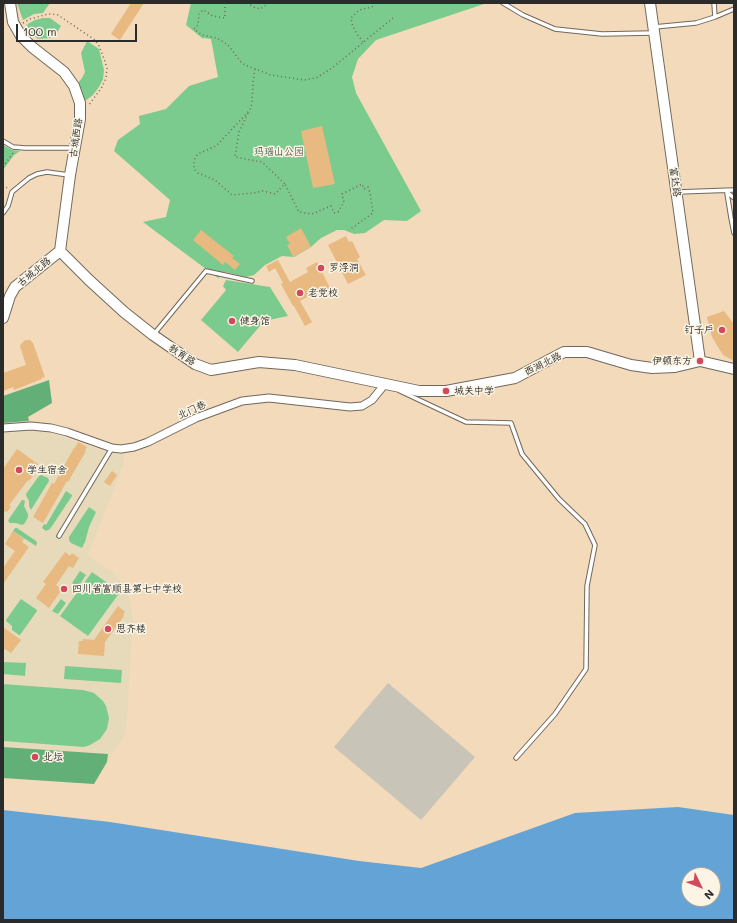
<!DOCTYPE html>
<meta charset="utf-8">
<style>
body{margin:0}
#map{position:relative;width:737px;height:923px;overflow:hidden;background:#f3daba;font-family:Mali,sans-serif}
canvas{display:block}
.frame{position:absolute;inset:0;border:4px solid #2b2b2b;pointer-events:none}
.north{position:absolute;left:681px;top:867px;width:40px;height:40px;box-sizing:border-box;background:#fcf5e5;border:1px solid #a8a49b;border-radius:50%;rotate:133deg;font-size:11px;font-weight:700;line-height:16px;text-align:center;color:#2b2b2b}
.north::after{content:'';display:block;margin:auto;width:14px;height:18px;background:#d1495b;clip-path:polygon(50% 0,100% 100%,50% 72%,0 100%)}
.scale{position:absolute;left:16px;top:24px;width:121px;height:18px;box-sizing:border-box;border:2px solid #2b2b2b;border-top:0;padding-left:5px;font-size:12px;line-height:14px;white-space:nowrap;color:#2b2b2b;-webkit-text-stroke:3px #fcf5e5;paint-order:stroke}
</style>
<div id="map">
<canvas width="737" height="923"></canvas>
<div class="frame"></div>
<div class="north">N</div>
<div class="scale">100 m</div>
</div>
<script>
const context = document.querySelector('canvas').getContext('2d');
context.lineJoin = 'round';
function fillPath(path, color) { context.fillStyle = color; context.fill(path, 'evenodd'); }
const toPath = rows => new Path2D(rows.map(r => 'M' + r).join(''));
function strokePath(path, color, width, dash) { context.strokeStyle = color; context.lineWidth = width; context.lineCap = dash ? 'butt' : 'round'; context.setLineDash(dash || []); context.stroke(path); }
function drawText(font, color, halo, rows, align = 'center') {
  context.font = font + ' Mali,"LXGW WenKai TC",sans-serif'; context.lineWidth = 3; context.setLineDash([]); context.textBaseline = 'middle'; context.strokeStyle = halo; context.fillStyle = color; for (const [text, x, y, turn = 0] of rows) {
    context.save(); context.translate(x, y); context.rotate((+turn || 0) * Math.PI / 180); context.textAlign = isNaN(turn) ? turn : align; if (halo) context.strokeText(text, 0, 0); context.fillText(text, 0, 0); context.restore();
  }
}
fillPath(toPath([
 [31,431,49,433,63,437,103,451,113,453,125,453,123,466,88,555,90,557,113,572,120,581,129,598,133,618,126,733,113,754,3,747,3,433]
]), '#e6daba');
fillPath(toPath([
 [388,683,475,757,421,820,334,747]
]), '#c8c4b8');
fillPath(toPath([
 [17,3,50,3,43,13,34,14,23,20],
 [191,3,484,3,484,4,376,40,358,59,352,77,356,93,421,211,407,221,384,220,365,233,354,234,344,230,337,230,321,238,311,247,294,257,282,256,265,265,254,275,246,277,225,272,218,278,143,222,166,217,170,200,114,151,118,140,140,124,139,116,166,109,189,86,218,77,211,39,202,38,186,25],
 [43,18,50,18,61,26,56,34,50,38,38,39,30,32,26,25,35,20],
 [87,41,99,49,104,70,103,79,99,87,93,95,85,101,78,83,82,78,85,72,81,53],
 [3,145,12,150,20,151,14,155,3,170],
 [226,280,270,287,288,316,264,321,238,352,201,320,226,290,223,286],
 [41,475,48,478,49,481,31,510,29,506,29,501,26,495,26,494,39,476],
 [66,491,72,495,72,496,50,529,46,531,42,528,44,524,46,525],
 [22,500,23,500,25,501,24,506,28,514,28,517,26,521,24,524,22,525,16,523,10,523,8,521,9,519],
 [89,507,96,512,89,527,85,542,82,548,71,543,69,540,69,537],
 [15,528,17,528,36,541,37,543,36,546,13,531],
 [80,571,86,575,78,587,72,583],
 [92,572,120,592,88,636,60,616],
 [21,599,37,610,37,611,20,635,19,635,12,630,12,626,6,621,6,620],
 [61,599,66,603,58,614,52,611],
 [3,662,26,663,25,676,3,674],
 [65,666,122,670,121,683,64,679],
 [3,684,83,690,94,693,103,701,106,706,109,718,107,729,100,739,90,745,84,747,3,741]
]), '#7acb8d');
fillPath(toPath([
 [49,380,52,403,28,417,29,421,3,423,3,396],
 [3,747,108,754,107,762,94,784,3,778]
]), '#63af78');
fillPath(toPath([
 [678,807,734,815,734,920,3,920,3,810,110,822,359,861,421,868,575,813],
 [689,875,713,875,713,899,689,899]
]), '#64a3d6');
fillPath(toPath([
 [131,3,144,3,120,40,111,34],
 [322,126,335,184,313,188,301,131],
 [301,228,311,247,293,257,287,245,290,244,286,237],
 [201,230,234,256,232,258,240,264,235,270,225,262,223,265,193,240],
 [346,236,349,242,352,241,360,257,357,259,366,275,348,284,328,245],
 [278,260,290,282,308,272,306,268,317,262,331,290,321,296,318,291,300,301,312,322,305,326,294,306,293,306,281,284,283,283,275,268,269,272,266,266],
 [724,311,734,324,734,361,723,355,712,337,707,317],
 [25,340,30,340,33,343,45,377,41,378,42,379,14,390,13,387,3,391,3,373,26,365,20,346,21,344],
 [78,442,87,447,85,450,86,451,68,482,67,481,43,523,33,517,52,483,54,484,74,448,75,448],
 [17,449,38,464,31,474,33,476,29,481,28,480,13,500,9,505,11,507,7,512,5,511,3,514,3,469],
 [112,471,117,475,110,486,104,482],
 [13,531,24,539,22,542,29,547,3,584,3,568,15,551,5,544],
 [65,552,70,556,72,553,79,558,73,568,69,566,56,585,62,589,49,608,36,598,46,584,43,582],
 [118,606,125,612,123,615,124,616,105,642,104,656,78,654,79,641,83,641,83,639,94,640],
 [3,627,21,640,11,653,3,648]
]), '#e8b980');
const lane = toPath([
 [503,3,523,15,555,29,602,34,652,33],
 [714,3,715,17],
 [654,27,696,23,715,17,734,9],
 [3,141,13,147,25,148,74,148],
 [677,192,734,190],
 [727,192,734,198],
 [727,193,731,218,734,233],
 [3,213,8,206,12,192,29,178,37,174,47,172,69,175],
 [154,334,206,271,252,281],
 [400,391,466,422,511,423,522,454,559,499,585,524,595,545,587,586,586,669,555,714,516,758],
 [59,536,112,448]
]);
const street = toPath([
 [3,428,31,426,51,428,67,432,112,448,121,449,134,447,148,442,196,418,242,401,269,398,350,407,362,406,372,400,385,384]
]);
const secondary = toPath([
 [10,3,13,22,21,36,32,47,64,72,74,86,80,103,80,119,70,175,60,251],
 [650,3,700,361],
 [60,251,89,280,124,312,153,335,195,364,211,370,259,362,295,365,419,391,446,391,515,378,564,352,587,352,631,365,652,368,675,367,700,361,734,369],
 [3,318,10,296,15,287,60,251]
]);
strokePath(lane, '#71685d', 5.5);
strokePath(street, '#71685d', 9);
strokePath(secondary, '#71685d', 12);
strokePath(toPath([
 [225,3,225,18,213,16,203,10,199,14,198,25,194,29,202,35,217,38,228,45,241,62,245,65,271,75,304,80,316,78,332,68,393,18],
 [247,3,254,7,260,9,269,3],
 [23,23,30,19,48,14,52,14,58,15,95,40,99,46,103,56,107,68,106,78,102,87,89,105],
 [363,42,357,34,352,24,351,18,359,10,372,7,375,3],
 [255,69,253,82,252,103,250,110,216,146,198,154,195,158,194,163,194,169,198,173,215,180,232,195,253,193,263,191,275,194,285,184,299,212,312,214,331,206,334,213,338,212,344,202,342,194,362,184,364,189,368,187,370,193,373,213,349,230],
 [248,113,239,132,235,157,262,162,285,184],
 [3,167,13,153],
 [3,185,7,188]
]), '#71685d', 1.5, [1, 3]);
strokePath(lane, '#fff', 3.5);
strokePath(street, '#fff', 7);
strokePath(secondary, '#fff', 10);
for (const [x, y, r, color] of [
 [321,268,4,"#d1495b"],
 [300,293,4,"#d1495b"],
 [232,321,4,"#d1495b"],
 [722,330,4,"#d1495b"],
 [700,361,4,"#d1495b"],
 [446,391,4,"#d1495b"],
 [19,470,4,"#d1495b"],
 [64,589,4,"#d1495b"],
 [108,629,4,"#d1495b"],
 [35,757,4,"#d1495b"]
]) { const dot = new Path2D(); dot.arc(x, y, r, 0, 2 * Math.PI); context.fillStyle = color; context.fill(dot); strokePath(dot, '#fcf5e5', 1.5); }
drawText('10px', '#2b2b2b', '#fcf5e5', [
 ["古城西路",76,138,-81],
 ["富达路",675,182,82],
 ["古城北路",34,272,-39],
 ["教育路",182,355,33],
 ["西湖北路",543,364,-26],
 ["北门巷",192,410,-24]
]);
drawText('10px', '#435b48', '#fcf5e5', [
 ["玛瑙山公园",279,152]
]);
drawText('10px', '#2b2b2b', '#fcf5e5', [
 ["罗浮洞",329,268],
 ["老党校",308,293],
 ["健身馆",240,321],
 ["钉子户",714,330,"right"],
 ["伊顿东方",692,361,"right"],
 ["城关中学",454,391],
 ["学生宿舍",27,470],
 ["四川省富顺县第七中学校",72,589],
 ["思齐楼",116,629],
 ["北坛",43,757]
], 'left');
</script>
